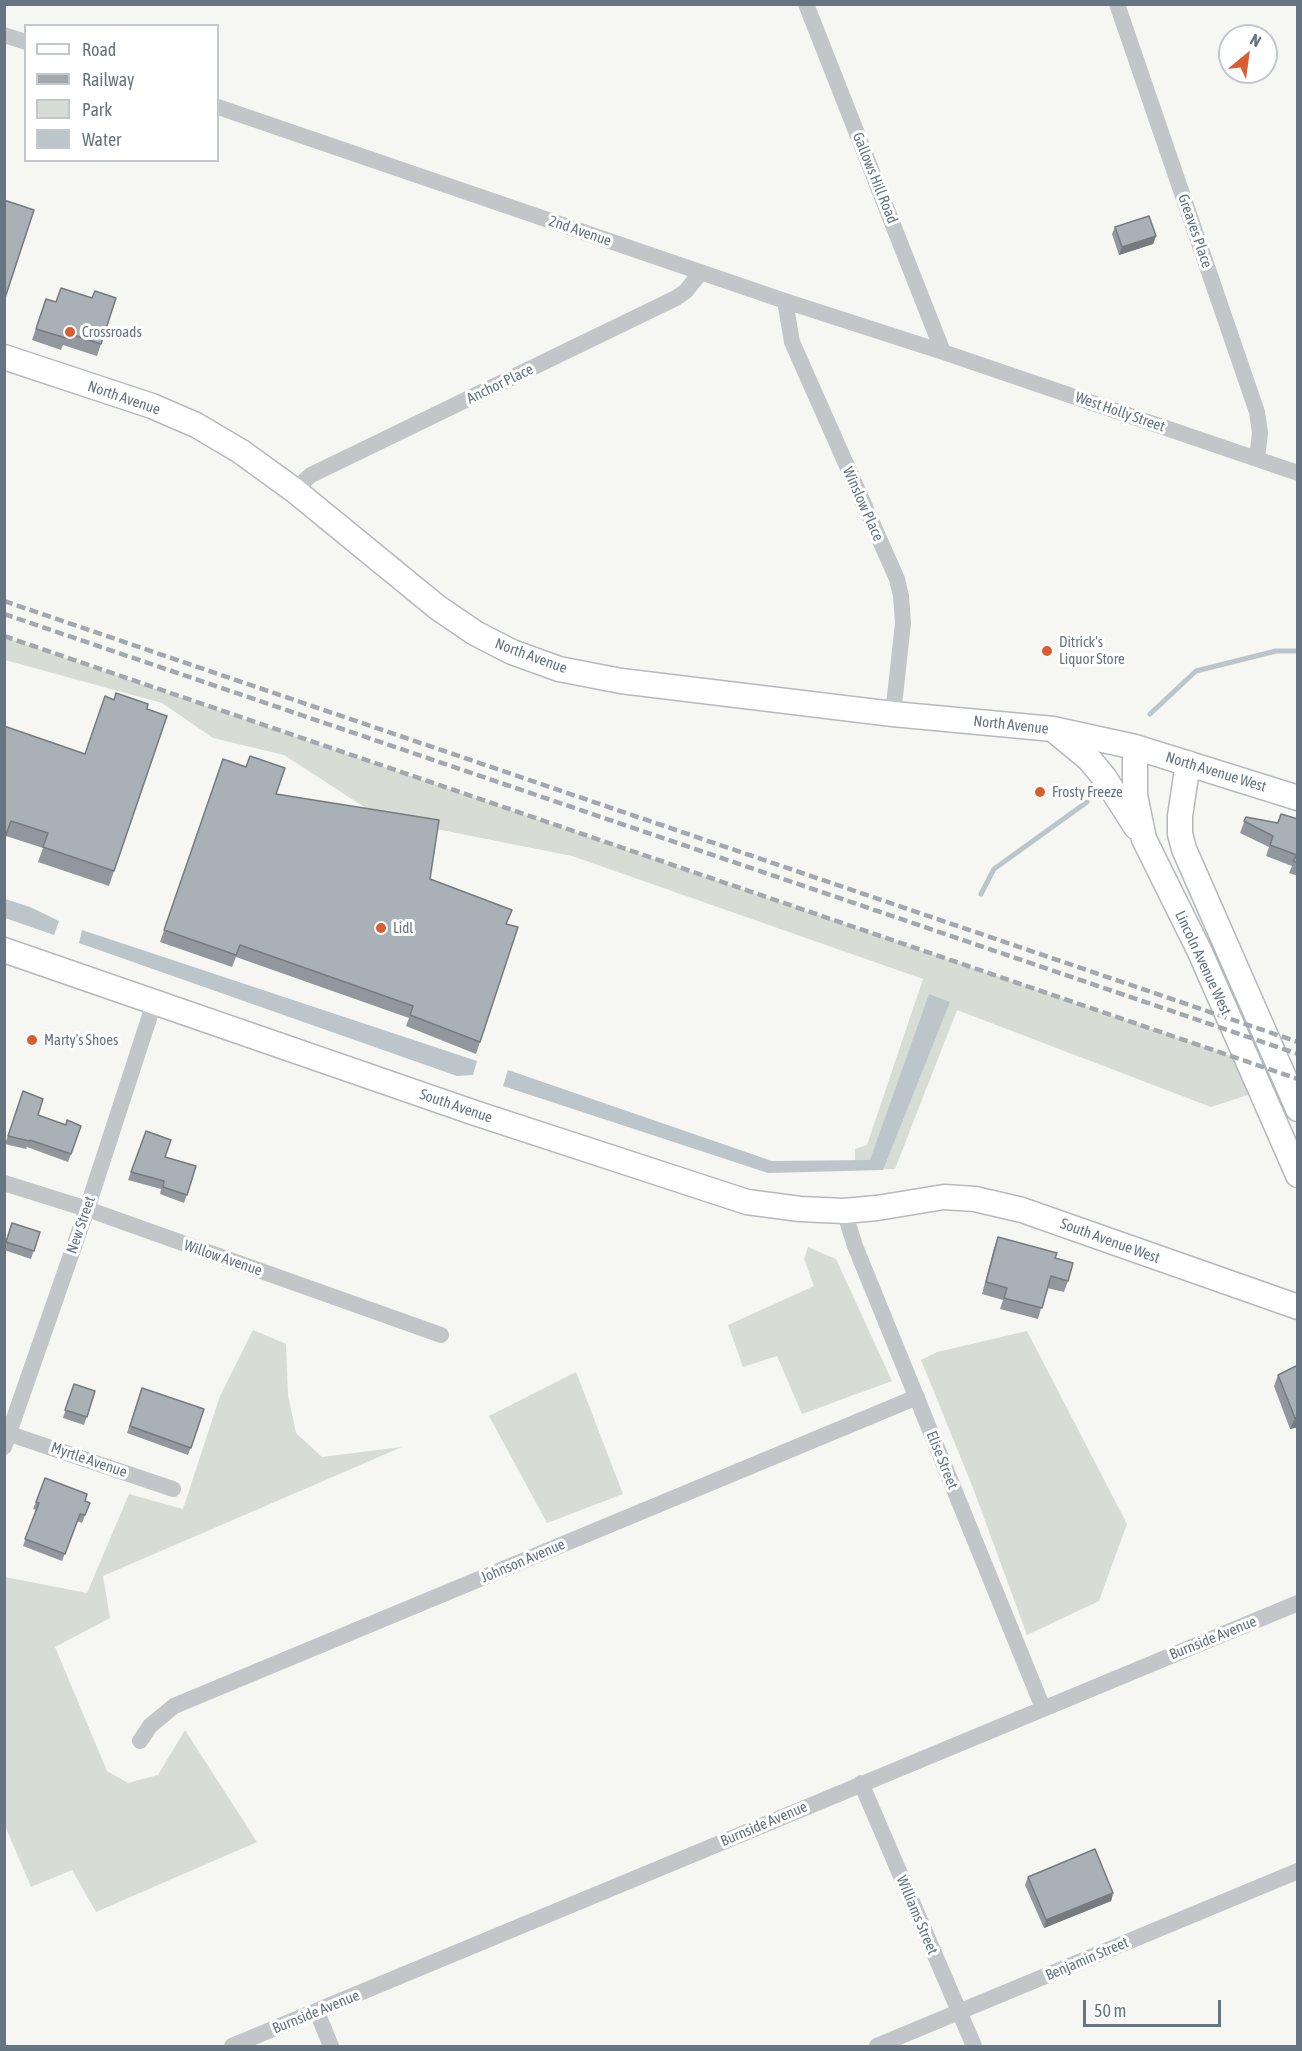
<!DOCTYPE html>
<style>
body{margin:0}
#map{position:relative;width:1302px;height:2051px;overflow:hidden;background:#f6f6f3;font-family:"Asap Condensed",sans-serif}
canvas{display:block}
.frame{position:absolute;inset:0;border:6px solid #677583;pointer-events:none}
.legend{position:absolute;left:24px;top:24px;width:195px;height:138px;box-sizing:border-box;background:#fff;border:2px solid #c2c8cd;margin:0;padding:8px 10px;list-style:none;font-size:18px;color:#677583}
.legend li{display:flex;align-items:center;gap:12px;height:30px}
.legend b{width:30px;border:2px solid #c2c8cd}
.north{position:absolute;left:1218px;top:24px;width:60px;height:60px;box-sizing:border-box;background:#fff;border:2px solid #c2c8cd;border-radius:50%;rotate:29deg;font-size:16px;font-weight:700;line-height:24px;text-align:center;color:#677583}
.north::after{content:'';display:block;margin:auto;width:21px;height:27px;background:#da5d30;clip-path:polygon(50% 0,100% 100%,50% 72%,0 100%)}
.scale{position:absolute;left:1083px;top:2000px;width:138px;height:27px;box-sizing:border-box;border:3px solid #677583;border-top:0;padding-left:8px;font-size:18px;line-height:21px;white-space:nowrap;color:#677583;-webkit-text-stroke:4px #fff;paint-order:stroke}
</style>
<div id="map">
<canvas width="1302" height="2051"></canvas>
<div class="frame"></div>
<ul class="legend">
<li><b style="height:8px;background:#fff"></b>Road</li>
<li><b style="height:8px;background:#a3a8ae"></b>Railway</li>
<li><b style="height:16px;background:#d7ddd4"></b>Park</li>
<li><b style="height:16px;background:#bcc5ca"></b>Water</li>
</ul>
<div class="north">N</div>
<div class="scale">50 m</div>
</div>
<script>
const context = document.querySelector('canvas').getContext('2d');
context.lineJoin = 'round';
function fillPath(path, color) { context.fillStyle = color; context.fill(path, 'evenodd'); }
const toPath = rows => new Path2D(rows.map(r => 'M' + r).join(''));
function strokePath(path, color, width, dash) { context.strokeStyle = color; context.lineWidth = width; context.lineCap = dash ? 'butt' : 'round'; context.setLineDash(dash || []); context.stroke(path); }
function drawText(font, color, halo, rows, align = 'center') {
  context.font = font + ' "Asap Condensed",sans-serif'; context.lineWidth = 6; context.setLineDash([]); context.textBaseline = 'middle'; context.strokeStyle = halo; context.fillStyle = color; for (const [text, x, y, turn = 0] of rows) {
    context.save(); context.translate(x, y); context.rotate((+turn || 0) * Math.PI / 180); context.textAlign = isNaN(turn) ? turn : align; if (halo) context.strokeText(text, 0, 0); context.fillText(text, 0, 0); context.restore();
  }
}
fillPath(toPath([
 [4,637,1251,1063,1257,1092,1211,1107,957,1010,895,1169,855,1170,855,1149,867,1145,923,979,572,856,381,818,284,755,213,738,162,703,5,660],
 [808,1247,836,1259,892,1381,802,1414,777,1356,743,1367,728,1325,814,1286,804,1259],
 [253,1330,286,1344,288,1395,296,1433,322,1457,402,1447,103,1576,110,1618,55,1647,107,1771,128,1783,158,1775,185,1730,257,1842,96,1912,72,1870,31,1887,6,1828,5,1828,5,1577,87,1593,129,1494,183,1509,220,1396],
 [1027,1331,1127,1524,1099,1601,1027,1635,973,1488,921,1360,937,1352],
 [576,1372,623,1494,547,1523,489,1416]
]), '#d7ddd4');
fillPath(toPath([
 [5,899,30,907,59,921,54,935,5,918],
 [82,930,477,1061,473,1075,457,1076,79,943],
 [929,994,950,1002,883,1170,768,1173,503,1086,508,1070,772,1161,870,1160]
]), '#bcc5ca');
strokePath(toPath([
 [1150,714,1196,671,1276,651,1298,651],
 [981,894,994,869,1087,802]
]), '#bcc5ca', 5);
const secondary = toPath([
 [4,357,152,406,196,425,240,451,294,490,437,607,475,633,512,652,559,669,621,681,893,714,1053,729,1135,747,1298,798],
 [1055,731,1089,759,1104,777,1136,827],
 [1135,747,1135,795,1144,839,1200,952,1298,1175],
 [1188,763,1180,816,1180,834,1184,849,1298,1109],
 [4,950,475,1113,747,1202,800,1209,844,1211,877,1208,944,1197,975,1199,1022,1210,1298,1307]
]);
strokePath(secondary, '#b5b9bd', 27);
strokePath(toPath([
 [806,4,943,352],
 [1117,4,1257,412,1260,433,1257,459],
 [4,35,26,42],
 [218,107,785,301,943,352,1298,473],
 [785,301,792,342,897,579,901,596,903,623,893,714],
 [294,490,311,475,676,298,686,291,701,272],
 [4,1183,87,1209,441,1335],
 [844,1211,855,1246,1043,1708],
 [4,1432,173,1489],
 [4,1447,87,1209,154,1003],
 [140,1741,150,1726,174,1706,917,1397],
 [861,1783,974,2046],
 [317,2012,331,2046],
 [232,2046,1298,1603],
 [877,2046,1298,1871]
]), '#c2c6c9', 16);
strokePath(secondary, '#fff', 24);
strokePath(toPath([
 [4,601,1298,1042],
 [4,614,1298,1054],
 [4,636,1298,1079]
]), '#a3a8ae', 4.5, [9, 4.5]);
fillPath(toPath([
 [1115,227,1156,236,1153,244,1119,255,1112,234],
 [61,288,101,344,97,356,63,345,61,350,32,340,46,299,56,302],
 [147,709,114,871,109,886,38,862,43,848,6,836,4,726,85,754],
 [223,759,276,794,430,879,507,924,480,1042,476,1054,406,1026,409,1018,236,957,232,967,160,942],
 [1281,814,1298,819,1298,876,1289,873,1292,866,1266,856,1269,847,1240,833,1246,817,1277,823],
 [23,1091,38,1115,66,1125,81,1126,68,1162,27,1147,26,1149,5,1144],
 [146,1131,165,1157,196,1166,184,1203,160,1194,161,1189,128,1180],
 [12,1223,40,1232,31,1259,4,1250,4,1246],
 [998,1237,1055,1258,1068,1281,1064,1292,1047,1288,1038,1319,1000,1309,1003,1300,982,1294,994,1248],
 [1298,1365,1298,1427,1290,1429,1274,1386,1278,1375],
 [74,1384,95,1391,84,1425,63,1418],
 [142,1388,204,1409,188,1455,127,1433],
 [45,1478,90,1503,82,1523,77,1521,62,1561,23,1546,36,1510,33,1509],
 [1028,1877,1113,1893,1111,1901,1044,1928,1025,1885]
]), '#91979d');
fillPath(toPath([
 [1156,236,1153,244,1119,255,1122,247],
 [1298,1417,1298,1427,1290,1429,1295,1418],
 [1113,1893,1111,1901,1044,1928,1046,1920]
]), '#767b7f');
const building = toPath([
 [4,200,34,210,4,301,4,200],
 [1149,216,1156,236,1122,247,1115,227,1149,216],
 [61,288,92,298,95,291,116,298,101,344,67,333,66,338,36,329,46,299,56,302,61,288],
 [116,693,148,704,147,709,167,716,114,871,43,847,48,833,11,821,4,840,4,726,85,754,105,696,114,700,116,693],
 [250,756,285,768,276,794,439,820,430,879,512,910,506,924,518,927,480,1042,410,1015,413,1006,240,945,236,955,164,930,223,759,246,767,250,756],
 [1281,814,1298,819,1298,863,1293,861,1297,855,1270,845,1273,836,1244,821,1246,817,1278,823,1281,814],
 [23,1091,43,1099,38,1115,66,1125,67,1120,81,1126,71,1154,30,1140,29,1141,8,1136,23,1091],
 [146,1131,171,1140,165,1157,196,1166,187,1195,163,1187,164,1181,131,1172,146,1131],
 [12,1223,40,1232,34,1251,6,1242,12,1223],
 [998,1237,1057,1253,1055,1258,1073,1263,1068,1281,1051,1276,1042,1308,1004,1298,1007,1288,986,1282,998,1237],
 [1298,1365,1298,1417,1295,1418,1278,1375,1298,1365],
 [74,1384,95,1391,87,1417,65,1410,74,1384],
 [142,1388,204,1409,191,1448,130,1426,142,1388],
 [45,1478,87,1494,85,1501,90,1503,85,1515,80,1514,65,1554,25,1539,39,1503,36,1502,45,1478],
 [1095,1849,1113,1893,1046,1920,1028,1877,1095,1849]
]);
fillPath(building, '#a9b0b6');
strokePath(building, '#767b7f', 1.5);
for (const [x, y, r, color] of [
 [70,332,6,"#da5d30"],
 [1047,651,6,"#da5d30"],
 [1040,792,6,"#da5d30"],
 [381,928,6,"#da5d30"],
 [32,1040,6,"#da5d30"]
]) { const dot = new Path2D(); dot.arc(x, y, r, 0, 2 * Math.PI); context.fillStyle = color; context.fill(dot); strokePath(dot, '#fff', 2); }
drawText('15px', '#677583', '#fff', [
 ["Gallows Hill Road",875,178,68],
 ["2nd Avenue",580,231,19],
 ["Greaves Place",1195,231,71],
 ["Anchor Place",500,384,-26],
 ["North Avenue",124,398,19],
 ["West Holly Street",1120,412,19],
 ["Winslow Place",863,504,66],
 ["North Avenue",531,656,20],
 ["North Avenue",1011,725,6],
 ["North Avenue West",1216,772,17],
 ["Lincoln Avenue West",1203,963,65],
 ["South Avenue",456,1106,19],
 ["New Street",81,1225,-71],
 ["South Avenue West",1110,1241,20],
 ["Willow Avenue",223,1258,19],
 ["Myrtle Avenue",89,1460,19],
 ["Elise Street",942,1460,68],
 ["Johnson Avenue",523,1561,-23],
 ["Burnside Avenue",1213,1638,-22],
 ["Burnside Avenue",764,1824,-23],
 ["Williams Street",917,1915,67],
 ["Benjamin Street",1087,1959,-23],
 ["Burnside Avenue",316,2012,-22]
]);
drawText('15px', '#677583', '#fff', [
 ["Crossroads",82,332],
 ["Ditrick's",1059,642],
 ["Liquor Store",1059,659],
 ["Frosty Freeze",1052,792],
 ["Lidl",393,928],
 ["Marty's Shoes",44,1040]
], 'left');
</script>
